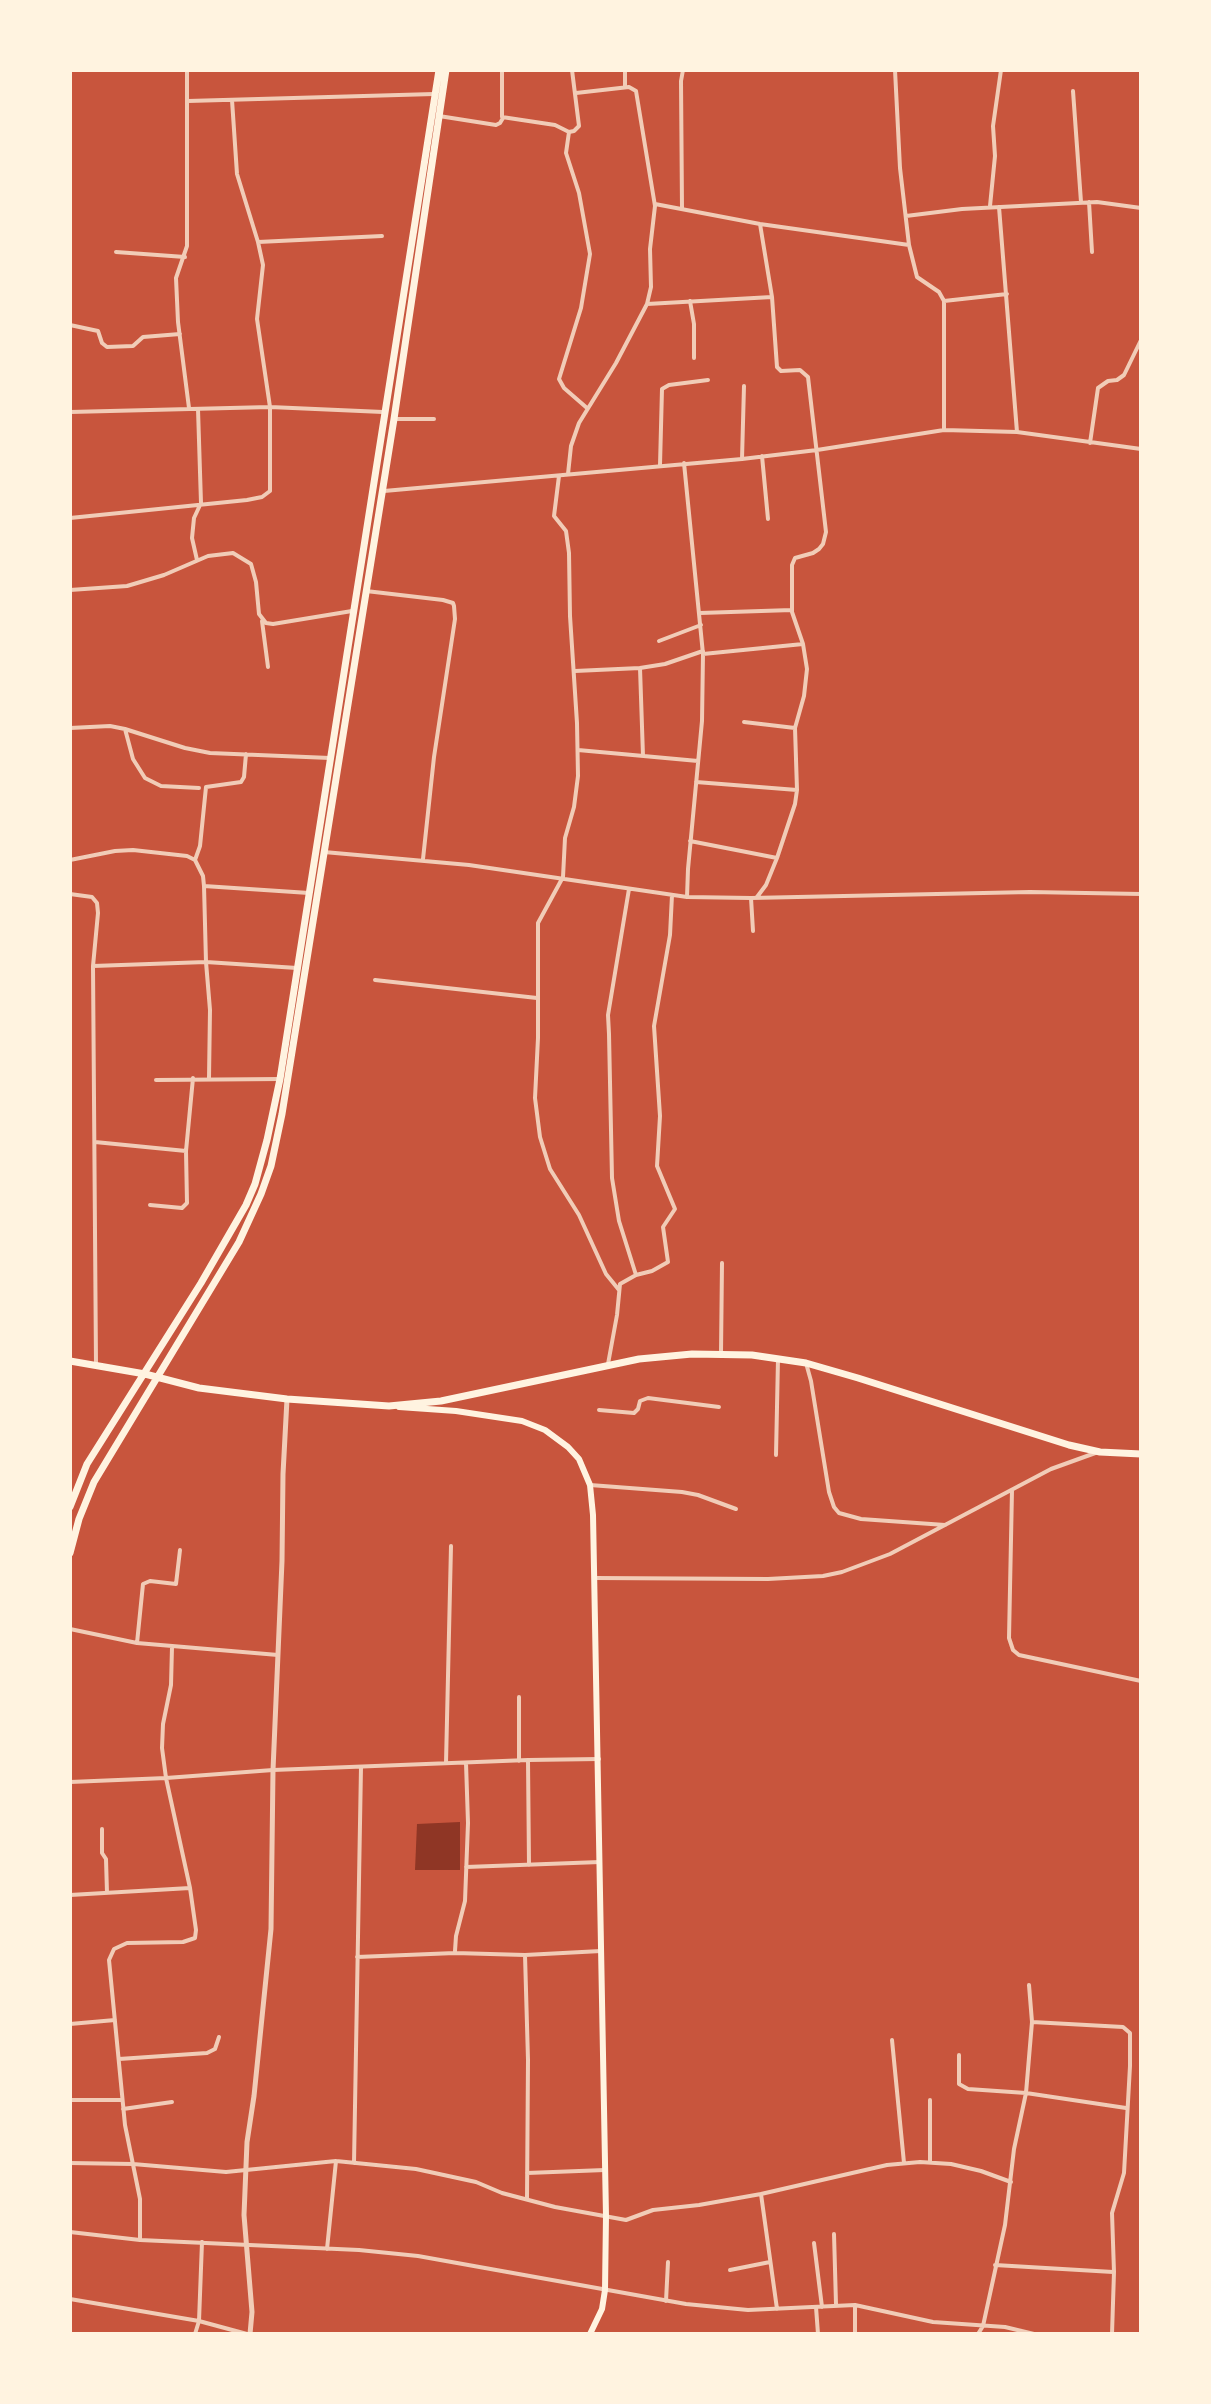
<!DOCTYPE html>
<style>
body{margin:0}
#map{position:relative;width:1211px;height:2404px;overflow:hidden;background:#c8553d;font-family:Jost,sans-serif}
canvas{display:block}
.frame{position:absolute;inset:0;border:72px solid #fff3e0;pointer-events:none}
</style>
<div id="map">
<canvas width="1211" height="2404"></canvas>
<div class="frame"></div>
</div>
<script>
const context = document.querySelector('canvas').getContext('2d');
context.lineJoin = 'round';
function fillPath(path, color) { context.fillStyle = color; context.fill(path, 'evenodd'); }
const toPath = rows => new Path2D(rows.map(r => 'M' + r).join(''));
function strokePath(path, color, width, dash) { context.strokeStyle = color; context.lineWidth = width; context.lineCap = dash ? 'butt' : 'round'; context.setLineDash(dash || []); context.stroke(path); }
fillPath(toPath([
 [460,1822,460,1870,415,1870,417,1824]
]), '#8f3625');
strokePath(toPath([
 [187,70,187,246,176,278,178,322,189,408],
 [502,70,502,117,555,125,569,132],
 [572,70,579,126,574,131,569,132,566,153,579,193,590,254,581,308,559,379,564,388,587,408],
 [895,70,900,168,909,245,917,277,939,292,944,301,944,429],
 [625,87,625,70],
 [1073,91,1081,202],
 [188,101,434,94],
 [439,116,496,125,500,123,503,118],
 [1089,202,1092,252],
 [655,204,760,224,909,245],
 [990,206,995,156,993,126,1001,70],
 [999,207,1017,432],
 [682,209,681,81,683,70],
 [906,216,962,209,1097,202,1141,208],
 [258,242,382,236],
 [116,252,185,257],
 [690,301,694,324,694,358],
 [944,301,1007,294],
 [647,304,772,297],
 [70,325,98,331,102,343,107,347,133,346,143,337,180,334],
 [70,412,270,407,383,412],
 [394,419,434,419],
 [1090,443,1098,388,1108,381,1117,380,1124,375,1141,340],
 [762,456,768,519],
 [742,459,744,386],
 [684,463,703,654,702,721,688,869,687,897],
 [660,465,662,389,669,385,708,380],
 [568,474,571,446,579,423,616,363,647,304,651,287,650,249,655,206,636,91,629,87,576,93],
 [559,476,554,516,566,531,569,553,570,616,577,723,578,776,574,807,565,838,563,877,538,923,538,1038,535,1098,540,1137,550,1169,579,1215,606,1274,619,1290],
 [384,491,742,459,817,450,944,430,1017,432,1141,449],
 [70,518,247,500,262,497,270,491,270,407,257,319,263,265,258,242,237,174,232,100],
 [197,560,192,538,194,518,201,503,198,409],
 [70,590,127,586,164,575,208,556,233,553,251,564,256,582,259,614,266,623,273,624,352,611],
 [366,591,443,600,453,603,454,606,455,619,434,757,423,859],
 [700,613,792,610],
 [262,621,268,667],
 [659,641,701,625],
 [703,654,803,644],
 [575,671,640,668],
 [744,722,795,728],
 [70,728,110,726,125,729,185,748,210,753,330,758],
 [125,729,133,759,145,778,161,786,199,788],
 [578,750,698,761],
 [643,756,640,668,665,664,703,651],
 [696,782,797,790],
 [690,841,777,858],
 [324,852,469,865,687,897,751,898,1030,892,1141,894],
 [70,860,115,851,133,850,187,856,195,860,203,876,204,886,206,962,210,1010,209,1078],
 [195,860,200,846,206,787,241,782,244,777,246,754],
 [204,886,309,893],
 [70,894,92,897,97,903,98,913,93,966,96,1364],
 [757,897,766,885,777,858,795,804,797,790,795,728,804,696,807,669,803,644,792,612,792,565,795,558,813,553,819,549,823,544,826,532,808,377,800,370,781,371,777,367,772,297,760,224],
 [751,898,753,931],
 [93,966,206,962,297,968],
 [375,980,537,998],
 [156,1080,280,1079],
 [95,1142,186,1151],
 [150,1205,182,1208,187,1203,186,1151,193,1078],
 [636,1275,652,1271,668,1262,663,1227,675,1209,657,1166,660,1116,654,1026,670,935,672,895],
 [721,1353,722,1263],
 [806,1363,811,1381,829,1492,834,1507,839,1513,861,1519,945,1525],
 [608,1364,617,1315,620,1284,636,1275,619,1221,612,1178,609,1034,608,1015,629,889],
 [599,1410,634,1413,638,1409,640,1401,648,1398,719,1407],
 [776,1455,778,1359],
 [590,1485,682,1492,698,1495,736,1509],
 [1012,1490,1009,1638,1013,1650,1019,1655,1141,1681],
 [595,1578,768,1579,823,1576,842,1572,890,1554,1051,1469,1098,1452],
 [70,1629,137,1643,278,1655],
 [137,1643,143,1584,150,1581,176,1584,180,1550],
 [519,1697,519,1761],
 [528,1760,529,1865],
 [446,1763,451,1546],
 [70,1782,166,1778,273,1770,528,1760,599,1759],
 [102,1829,102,1853,106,1859,107,1893],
 [466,1867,600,1862],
 [70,1895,190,1888],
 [455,1951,456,1936,465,1901,468,1823,466,1763],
 [525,1955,528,2060,527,2199],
 [357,1957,455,1953,525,1955,601,1951],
 [1032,2022,1123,2027,1130,2033,1130,2066,1124,2173,1112,2213,1114,2272,1112,2334],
 [70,2024,115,2020],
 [892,2040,904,2163],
 [959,2055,959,2084,968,2089,1026,2093,1126,2108],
 [119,2059,207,2053,215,2049,219,2037],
 [70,2100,122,2100],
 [930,2100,930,2162],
 [123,2109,172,2102],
 [70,2163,133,2164,226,2172,336,2161,416,2169,476,2182,502,2193,555,2207,626,2220,653,2210,699,2205,761,2194],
 [354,2163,361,1767],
 [527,2173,605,2170],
 [70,2232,140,2240,359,2250,418,2256,686,2304,748,2310,855,2305,933,2322,1005,2327,1034,2334],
 [834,2234,836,2304],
 [140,2240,140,2199,125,2125,109,1960,114,1949,127,1943,183,1942,195,1938,196,1930,190,1888,166,1778,162,1748,163,1724,171,1685,172,1647],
 [814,2243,822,2307],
 [327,2249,336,2161],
 [995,2265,1113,2272],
 [730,2270,770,2262],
 [70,2299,199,2321,247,2334],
 [666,2301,668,2262],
 [816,2307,818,2334],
 [777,2309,761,2194,887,2165,920,2162,951,2164,981,2171,1011,2182],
 [195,2334,199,2321,202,2242],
 [855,2334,855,2305],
 [978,2334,983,2326,1005,2225,1014,2149,1026,2093,1032,2022,1029,1985]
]), '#f1ccb7', 4);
strokePath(toPath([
 [250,2334,252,2312,244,2215,247,2142,254,2096,271,1929,273,1770,282,1561,283,1474,287,1399]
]), '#f1ccb7', 5);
strokePath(toPath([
 [399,1407,456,1411,522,1421,545,1430,568,1447,579,1459,590,1485,593,1515,606,2216,605,2290,602,2309,590,2334]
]), '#fff3e0', 6);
strokePath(toPath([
 [70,1361,145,1374,199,1388,287,1399,389,1406,441,1401,639,1359,692,1354,752,1355,806,1363,858,1378,1069,1445,1100,1452,1141,1454],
 [70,1507,87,1464,201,1283,246,1205,255,1184,267,1140,280,1079,439,70],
 [70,1553,79,1519,94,1482,239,1242,261,1194,271,1166,282,1114,394,419,446,70]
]), '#fff3e0', 7);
</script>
